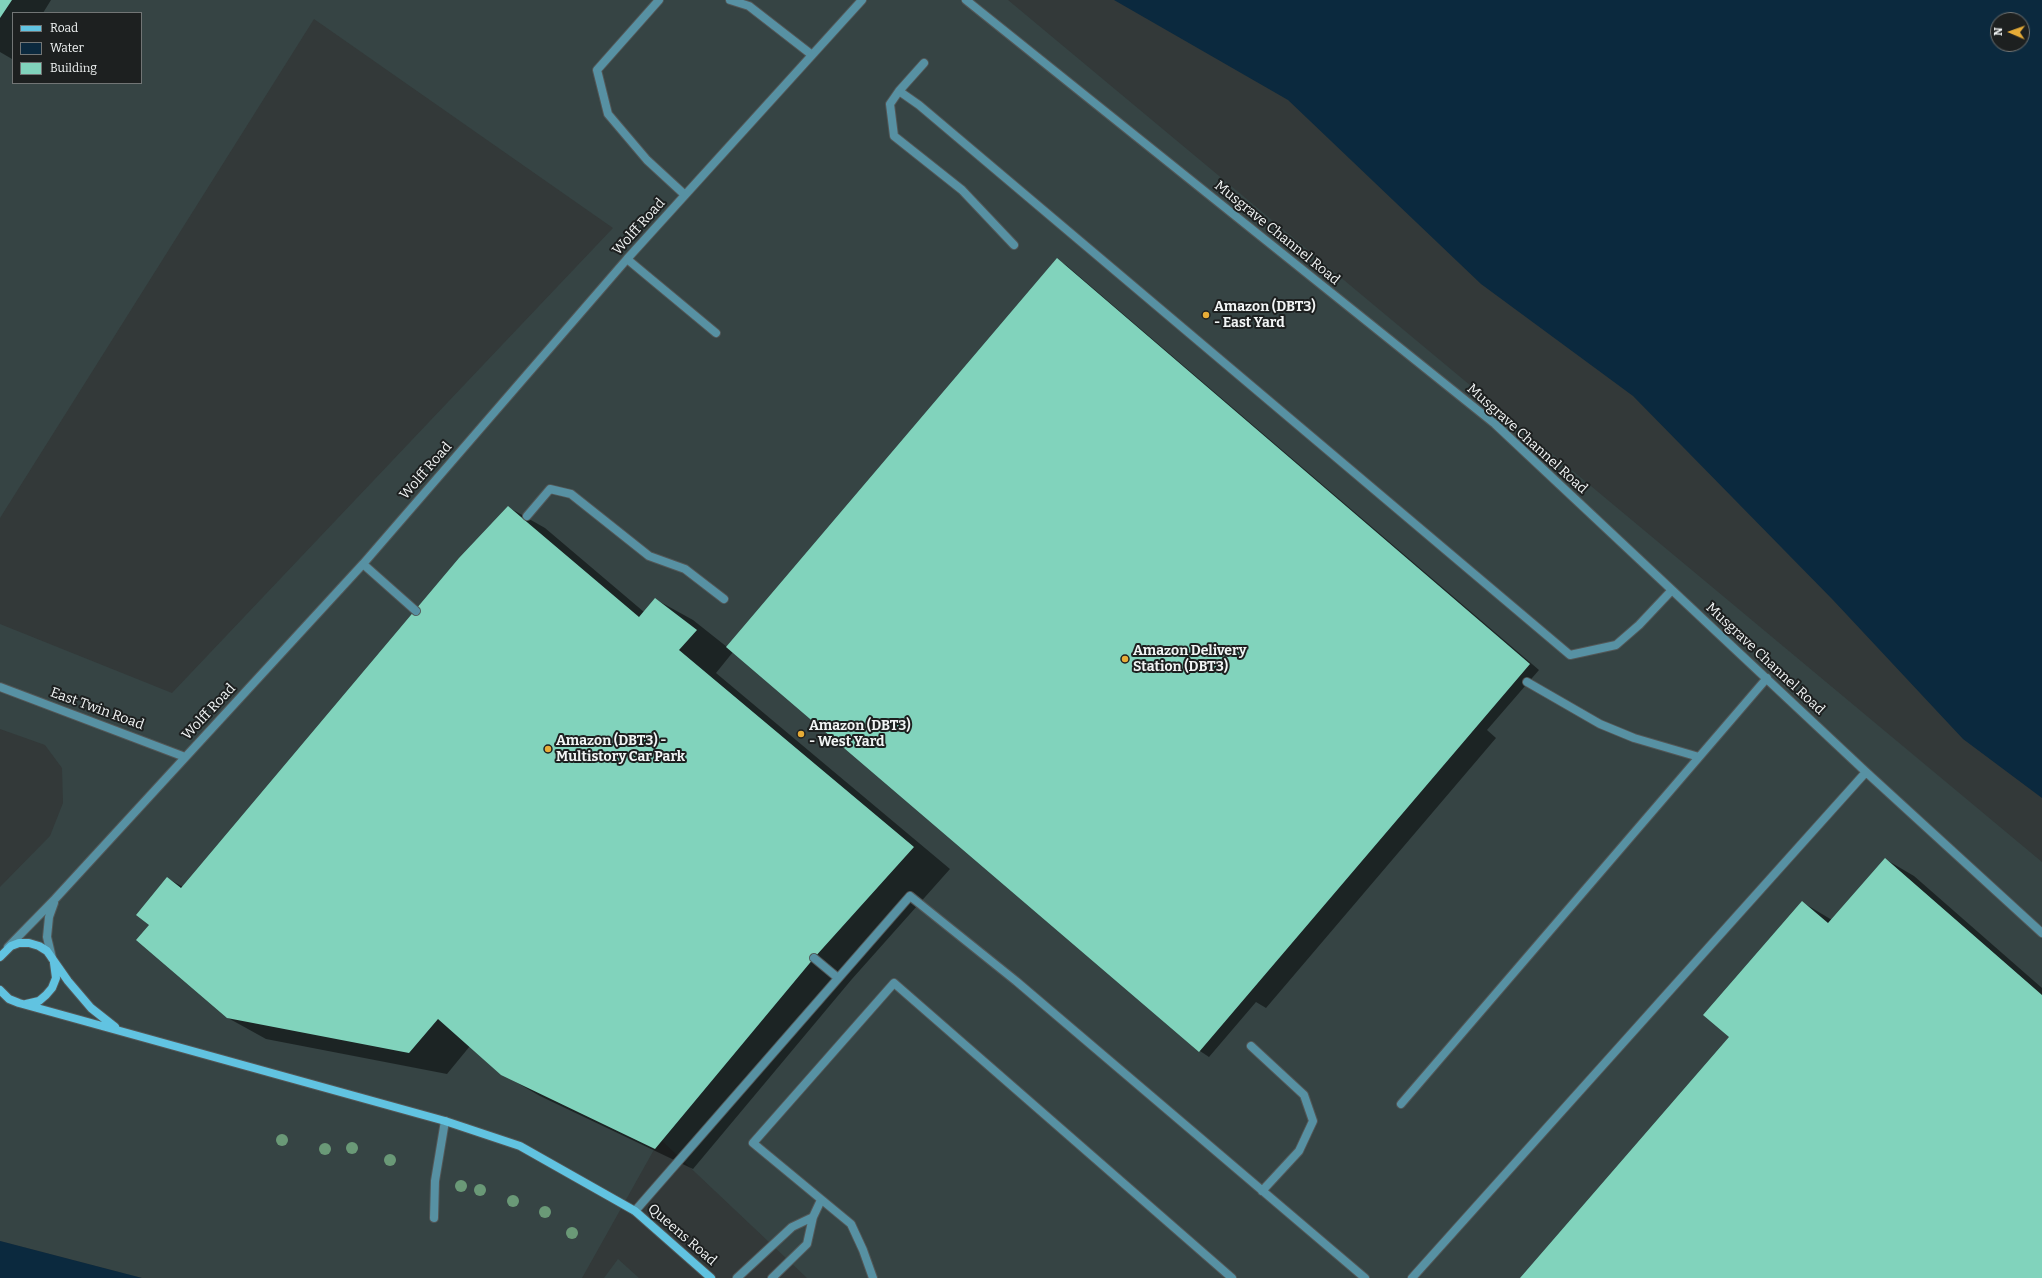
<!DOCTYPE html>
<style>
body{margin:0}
#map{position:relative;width:2042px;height:1278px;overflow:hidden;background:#333939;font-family:Bitter,serif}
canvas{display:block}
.legend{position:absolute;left:12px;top:12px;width:130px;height:72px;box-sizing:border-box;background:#1d2020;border:1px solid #727575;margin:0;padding:5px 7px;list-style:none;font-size:12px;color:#f2f5f5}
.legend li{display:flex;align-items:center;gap:8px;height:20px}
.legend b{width:20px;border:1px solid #727575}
.north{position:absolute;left:1990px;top:12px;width:40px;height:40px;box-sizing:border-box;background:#1d2020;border:1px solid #727575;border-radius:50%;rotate:272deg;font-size:11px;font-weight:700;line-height:16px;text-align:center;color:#f2f5f5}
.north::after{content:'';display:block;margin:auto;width:14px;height:18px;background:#e7ac37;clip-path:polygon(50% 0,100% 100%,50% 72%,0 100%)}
</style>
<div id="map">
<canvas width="2042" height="1278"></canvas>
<ul class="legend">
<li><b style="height:5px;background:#61c3e1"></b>Road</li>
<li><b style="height:11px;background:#0b293e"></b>Water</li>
<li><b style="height:11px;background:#81d3bc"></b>Building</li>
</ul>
<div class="north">N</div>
</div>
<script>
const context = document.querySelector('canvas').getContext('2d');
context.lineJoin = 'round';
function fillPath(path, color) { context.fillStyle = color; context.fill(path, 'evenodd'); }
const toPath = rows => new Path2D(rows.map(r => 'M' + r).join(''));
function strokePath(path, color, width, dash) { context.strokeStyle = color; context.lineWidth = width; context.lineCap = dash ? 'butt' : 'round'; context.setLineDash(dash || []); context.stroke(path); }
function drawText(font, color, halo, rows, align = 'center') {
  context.font = font + ' Bitter,serif'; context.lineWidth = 4; context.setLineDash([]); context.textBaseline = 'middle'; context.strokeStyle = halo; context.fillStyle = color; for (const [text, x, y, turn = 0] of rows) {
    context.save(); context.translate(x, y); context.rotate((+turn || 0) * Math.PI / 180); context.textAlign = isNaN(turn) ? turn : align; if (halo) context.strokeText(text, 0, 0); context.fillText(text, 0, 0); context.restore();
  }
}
fillPath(toPath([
 [0,0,1008,0,2042,862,2042,1278,807,1278,660,1139,582,1278,142,1278,0,1241,0,887,50,836,63,803,62,768,45,745,0,729,0,624,172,693,613,228,314,19,0,518],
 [13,13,141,13,141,83,13,83],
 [618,1259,639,1278,604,1278]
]), '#364444');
fillPath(toPath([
 [1114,0,2042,0,2042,798,1963,739,1833,600,1633,396,1481,284,1288,100],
 [1998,20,2022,20,2022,44,1998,44],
 [0,1241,142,1278,0,1278]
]), '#0b293e');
fillPath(toPath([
 [0,0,51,0,43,13,13,13,12,59,0,52],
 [1057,260,1066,265,1539,670,1487,730,1496,738,1266,1008,1256,1002,1209,1057,1200,1051,733,652,716,673,950,869,852,979,693,1169,540,1096,502,1074,470,1046,447,1074,266,1039,228,1018,151,925,167,878,183,887,508,507,545,528,644,612,655,599,693,620,727,647],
 [1885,859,1914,876,2042,988,2042,1278,1521,1278,1731,1037,1802,902,1832,920]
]), '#0007');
fillPath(toPath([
 [0,0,12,0,0,18],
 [1057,258,1530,664,1199,1052,726,647],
 [508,506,639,617,655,598,697,630,679,650,914,847,814,958,655,1149,501,1075,438,1019,409,1053,227,1018,136,940,149,925,136,915,167,877,181,888,459,558],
 [1885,858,2042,995,2042,1278,1520,1278,1729,1037,1703,1015,1802,901,1828,923]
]), '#81d3bc');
const lane = toPath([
 [659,0,597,70,608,114,647,160,685,195],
 [730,0,749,6,812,55],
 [966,0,1495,424,1866,772,2042,933],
 [924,63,899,91,890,104,894,136,962,190,1014,245],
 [899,91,919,105,1570,655,1616,645,1639,625,1672,590],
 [627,259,716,333],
 [527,516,550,489,571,494,649,556,685,569,724,599],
 [363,564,416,611],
 [1527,682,1600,724,1634,738,1699,757],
 [0,687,185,757],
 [8,947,55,899,363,564,627,259,862,0],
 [52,958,47,937,49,917,54,903],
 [814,958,838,978],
 [1251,1046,1304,1095,1313,1121,1299,1151,1262,1191],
 [1401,1104,1767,678],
 [635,1211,910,896,1016,981,1365,1278],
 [434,1218,435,1181,445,1121],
 [737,1278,792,1227,813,1217],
 [772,1278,807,1244,813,1217,821,1200],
 [873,1278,863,1250,851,1224,753,1143,894,983,1232,1278],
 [1412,1278,1866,772]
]);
const secondary = toPath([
 [0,957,11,946,19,943,29,943,39,946,47,951,68,981,91,1008,115,1027],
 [0,990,9,999,19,1003,445,1121,520,1146,635,1211,711,1278],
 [26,1004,39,1001,46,995,52,988,56,978,54,963]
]);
strokePath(lane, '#525757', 10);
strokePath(secondary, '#525757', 10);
strokePath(lane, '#5791a3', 8);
strokePath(secondary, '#61c3e1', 8);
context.fillStyle = '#6a9977';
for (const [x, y] of [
 [282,1140],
 [352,1148],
 [325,1149],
 [390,1160],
 [461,1186],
 [480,1190],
 [513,1201],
 [545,1212],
 [572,1233]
]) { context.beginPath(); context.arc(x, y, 6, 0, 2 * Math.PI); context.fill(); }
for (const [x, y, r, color] of [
 [1206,315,4,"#e7ac37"],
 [1125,659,4,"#e7ac37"],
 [801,734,4,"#e7ac37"],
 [548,749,4,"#e7ac37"]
]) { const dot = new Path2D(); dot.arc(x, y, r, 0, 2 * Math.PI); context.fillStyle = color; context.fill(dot); strokePath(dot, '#1d2020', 1.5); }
drawText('14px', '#f2f5f5', '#1d2020', [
 ["Wolff Road",639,227,-48],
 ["Musgrave Channel Road",1277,233,39],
 ["Musgrave Channel Road",1527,439,42],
 ["Wolff Road",426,471,-49],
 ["Musgrave Channel Road",1765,659,43],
 ["East Twin Road",97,709,20],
 ["Wolff Road",209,712,-47],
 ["Queens Road",682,1235,41]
]);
drawText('bold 14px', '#f2f5f5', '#1d2020', [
 ["Amazon (DBT3)",1214,307],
 ["- East Yard",1214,323],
 ["Amazon Delivery",1133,651],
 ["Station (DBT3)",1133,667],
 ["Amazon (DBT3)",809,726],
 ["- West Yard",809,742],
 ["Amazon (DBT3) -",556,741],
 ["Multistory Car Park",556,757]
], 'left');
</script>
